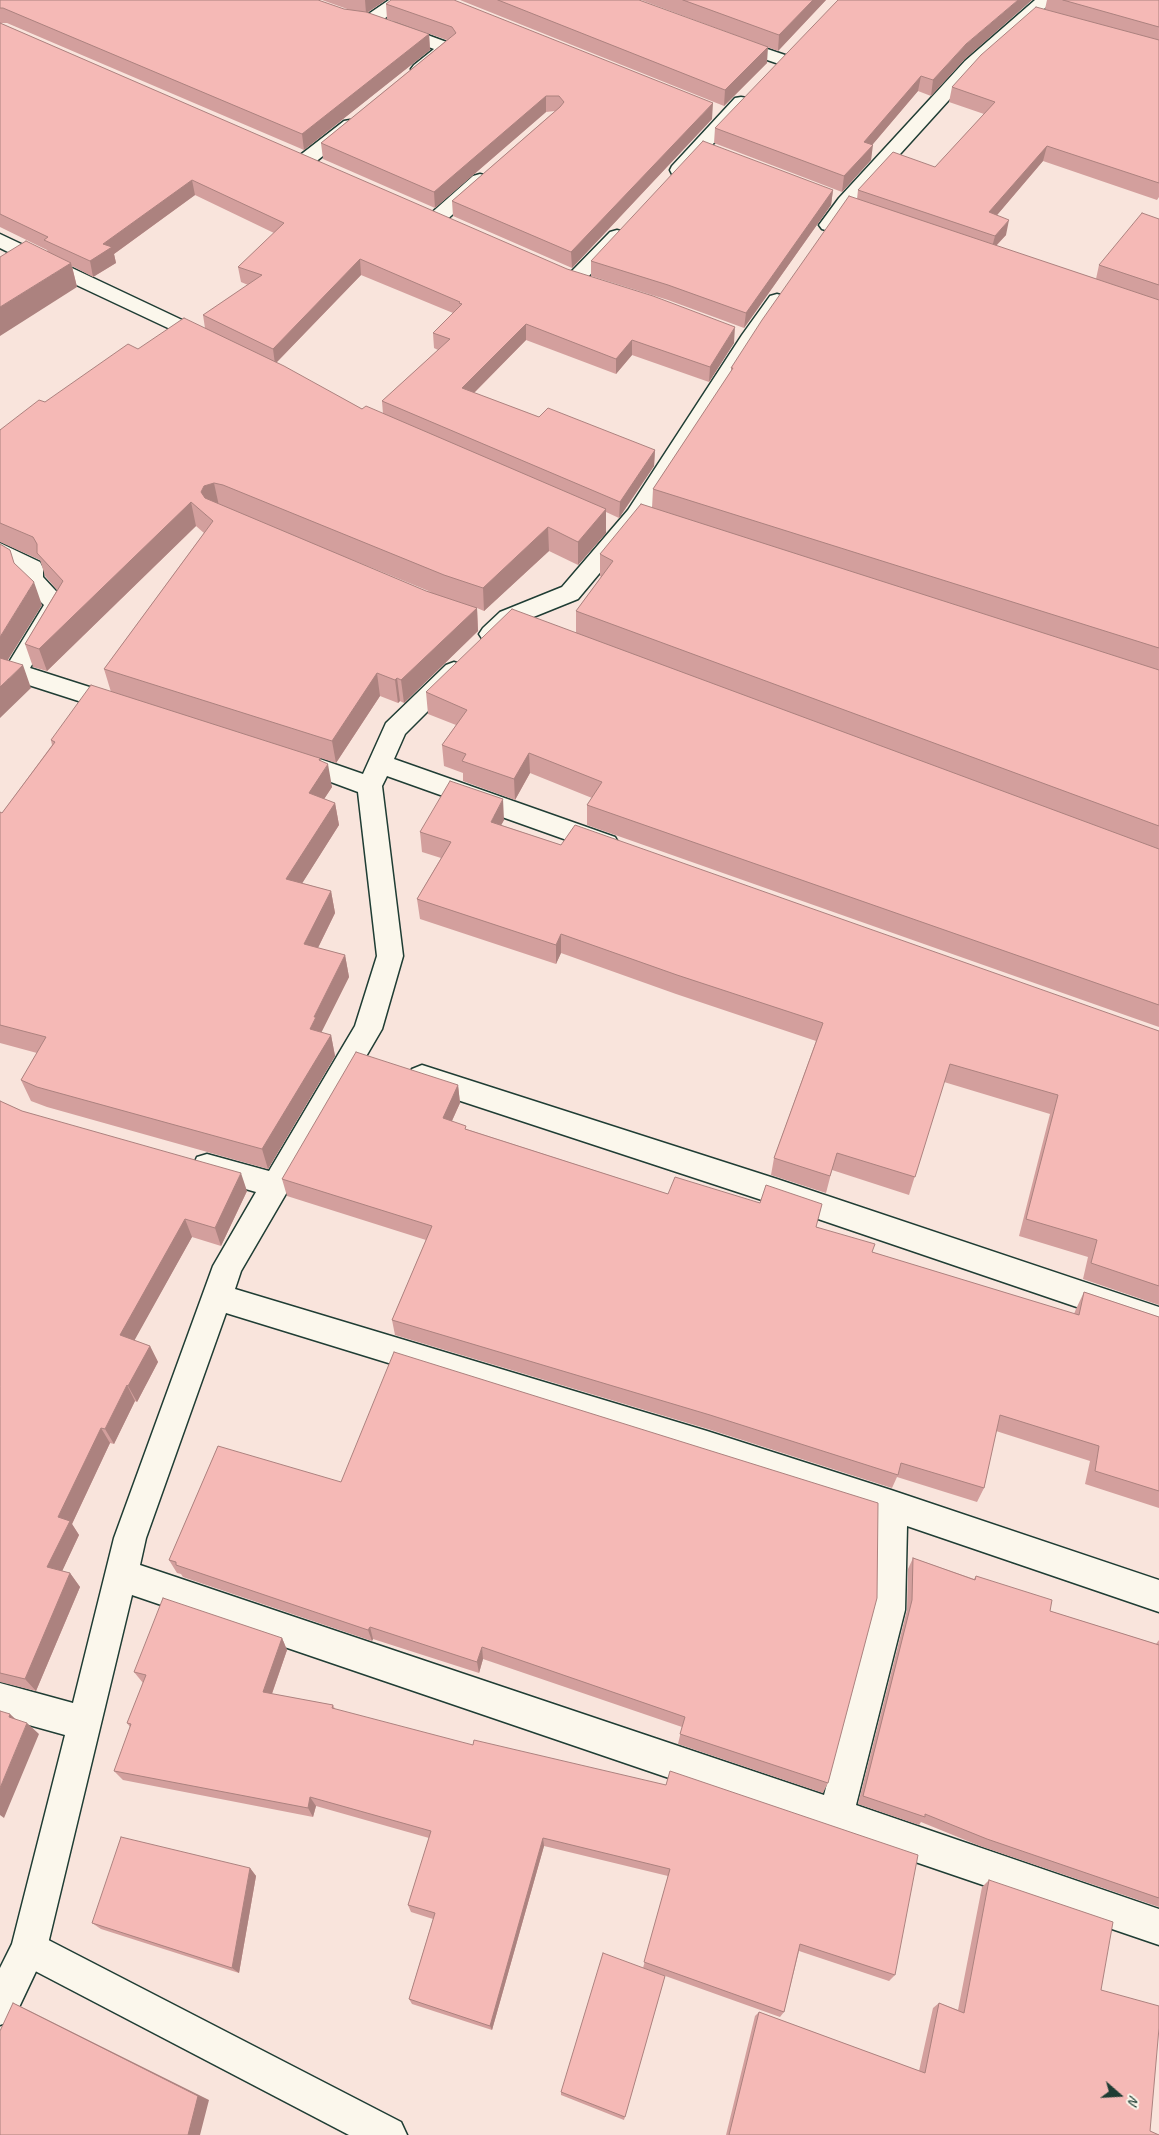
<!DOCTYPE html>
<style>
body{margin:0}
#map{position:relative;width:1159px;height:2135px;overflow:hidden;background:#f9e4dc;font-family:Caveat,sans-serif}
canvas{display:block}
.north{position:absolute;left:1094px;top:2070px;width:50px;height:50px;-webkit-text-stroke:4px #fbf7ec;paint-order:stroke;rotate:109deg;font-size:14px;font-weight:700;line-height:20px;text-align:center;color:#1f3d34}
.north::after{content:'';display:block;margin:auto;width:18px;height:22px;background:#1f3d34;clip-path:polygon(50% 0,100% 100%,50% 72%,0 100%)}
</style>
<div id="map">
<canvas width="1159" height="2135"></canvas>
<div class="north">N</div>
</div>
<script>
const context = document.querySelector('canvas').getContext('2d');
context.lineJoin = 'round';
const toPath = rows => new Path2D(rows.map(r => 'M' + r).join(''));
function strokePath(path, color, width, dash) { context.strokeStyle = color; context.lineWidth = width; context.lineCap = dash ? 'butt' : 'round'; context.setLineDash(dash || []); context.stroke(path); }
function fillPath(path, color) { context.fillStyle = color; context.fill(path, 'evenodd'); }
const minor = toPath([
 [389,0,409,0,376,25,370,26,364,25,361,21,364,17,389,0],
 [1035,0,1054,0,977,69,853,206,836,229,829,231,822,229,819,225,839,198,965,61,1035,0],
 [395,23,452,44,455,48,426,73,420,74,414,73,411,69,414,65,434,49,389,32,386,28,389,24,395,23],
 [732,37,788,56,791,60,788,64,782,65,726,46,723,42,726,38,732,37],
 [741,97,747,98,750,102,747,106,686,174,679,176,672,174,670,170,672,166,735,98,741,97],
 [350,120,356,121,359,125,356,129,313,164,306,166,299,164,297,160,299,156,344,121,350,120],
 [480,174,487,176,489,180,487,184,443,223,436,225,429,223,426,219,429,215,473,176,480,174],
 [617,230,624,232,627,236,624,240,582,283,575,285,568,283,565,279,568,275,610,232,617,230],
 [0,234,216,336,219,340,216,344,209,346,202,344,34,265,0,248,0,234],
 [777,294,784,296,787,300,758,342,644,520,578,599,516,624,499,640,491,642,483,640,479,634,483,628,500,612,562,587,628,510,742,335,770,296,777,294],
 [0,543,40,562,43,568,43,577,68,604,30,668,127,699,131,705,127,711,119,714,7,678,3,672,44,605,23,585,20,579,20,572,0,561,0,543],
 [454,662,462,665,466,671,462,677,405,734,394,759,615,837,619,844,615,851,606,854,387,776,382,786,403,956,382,1029,241,1271,235,1289,707,1431,891,1490,1159,1580,1159,1612,907,1526,905,1610,856,1805,1159,1909,1159,1945,132,1595,47,1948,13,2020,0,2025,0,1968,12,1944,65,1735,0,1717,0,1683,73,1703,114,1538,213,1266,256,1192,197,1175,193,1166,197,1157,207,1154,269,1171,355,1026,377,956,358,792,285,765,282,759,285,753,294,750,363,774,386,723,446,665,454,662],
 [226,1313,707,1461,875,1515,873,1610,824,1795,140,1565,146,1538,226,1313],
 [422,1065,777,1179,1159,1307,1159,1335,777,1205,412,1085,408,1077,412,1069,422,1065]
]);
const tertiary = toPath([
 [29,1930,401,2122,407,2135,349,2135,16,1961,11,1948,16,1935,29,1930]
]);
strokePath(minor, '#1f3d34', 3);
strokePath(tertiary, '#1f3d34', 3);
fillPath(minor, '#fbf7ec');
fillPath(tertiary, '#fbf7ec');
fillPath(toPath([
 [0,0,344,9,350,10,322,0,386,0,367,13,429,34,430,50,304,150,7,23,0,23],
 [391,0,712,119,572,268,453,216,452,201,555,111,546,112,435,208,323,159,321,143,447,40,387,19,386,4],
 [460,0,639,0,767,63,724,106],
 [641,0,826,0,778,51],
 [1047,0,1159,0,1159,197,1157,200,1043,161,997,215,1006,235,996,246,1096,279,1099,265,1159,219,1159,1027,587,825,587,805,592,798,530,773,515,800,463,781,463,773,444,766,442,745,456,725,428,714,426,692,576,632,576,611,601,577,600,576,600,554,652,508,653,489,731,372,731,368,857,199,858,190,935,167,984,114,949,102,952,87,1045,9],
 [0,23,734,343,709,382,632,355,616,374,526,340,474,393,539,417,655,450,654,466,619,518,606,512,606,533,578,565,549,551,484,611,477,608,478,631,404,703,400,701,398,703,380,696,336,763,320,758,332,787,324,799,335,803,339,825,302,883,331,891,335,913,318,948,345,955,349,977,321,1033,331,1035,335,1056,268,1169,47,1107,31,1101,21,1080,37,1053,0,1043,0,812,2,813,52,745,51,740,111,692,104,669,204,533,196,526,47,671,33,667,25,644,57,590,45,576,40,560,0,542,0,430,45,402,138,349,205,328,203,315,248,285,241,282,238,267,274,233,195,195,114,254,116,263,93,277,72,266,77,287,48,252,47,250,0,227],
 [361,275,453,313,433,333,434,348,438,350,382,401,383,414,362,409,276,363],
 [348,558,431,592,426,591],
 [964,60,931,96,918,91,872,145,871,160,842,192,714,143,715,128],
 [833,190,831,205,744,328,668,300,591,276,591,261],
 [504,820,501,825,561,845,1159,1031,1159,1305,1083,1279,1088,1257,1019,1236,1050,1114,944,1082,909,1195,832,1170,826,1193,771,1175,774,1158,816,1041,676,994,561,953,556,964,420,919,417,899,441,858,422,852,420,832],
 [458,1085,460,1103,452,1121,466,1129,668,1194,817,1227,872,1252,1074,1314,1076,1309,1084,1292,1159,1317,1159,1508,1085,1484,1090,1461,996,1431,984,1488,977,1502,897,1477,892,1488,708,1429,395,1335,392,1320,426,1240,287,1196,282,1179],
 [0,1101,22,1111,247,1191,221,1246,192,1237,134,1340,150,1346,158,1362,137,1402,135,1401,114,1444,110,1443,72,1524,79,1535,62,1571,70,1573,80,1587,36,1691,0,1682],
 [218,1446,828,1783,823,1793,678,1744,682,1727,483,1659,479,1673,373,1639,372,1641,183,1577,181,1574,177,1573,169,1560],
 [913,1558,974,1579,976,1576,1050,1611,1156,1644,1159,1640,1159,1907,980,1846,921,1822,919,1825,858,1804,907,1610,908,1569],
 [282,1638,287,1650,272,1694,333,1705,335,1709,895,1975,889,1981,799,1951,784,2012,780,2017,643,1968,668,1876,544,1846,492,2030,412,2004,409,1999,433,1919,411,1912,408,1905,429,1838,316,1806,313,1817,123,1780,114,1771,130,1727,127,1723,143,1683,134,1672],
 [250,1868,256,1876,239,1973,101,1929,92,1923],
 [989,1880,1101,1990,1150,2131,1159,2135,726,2135,755,2016,759,2012,919,2071,933,2008,939,2003,958,2010,982,1887],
 [665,1976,624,2120,561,2095,561,2092]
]), '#d39f9d');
fillPath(toPath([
 [365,0,386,0,366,13],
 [813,0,826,0,778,51,779,35],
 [1018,0,1032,0,964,60,931,96,933,80,966,44],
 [429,34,430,50,304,150,302,134],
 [768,47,767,63,724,106,725,90],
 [921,76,918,91,862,157,864,142],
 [546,96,546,112,435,208,434,192],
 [713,103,712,119,572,268,571,252],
 [873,145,871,160,842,192,844,176],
 [1047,146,1043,161,986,228,989,212],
 [192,180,195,195,114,254,116,263,93,277,90,261,103,244],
 [833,190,831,205,744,328,746,313],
 [1009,220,1006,235,991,251,995,236],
 [360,259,361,275,275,364,273,349],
 [71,263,77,287,0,336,0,307],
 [526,324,526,340,463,404,462,388],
 [735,327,734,343,709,382,710,367],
 [632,340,632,355,616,374,616,359],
 [655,450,654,466,619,518,620,502],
 [214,483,219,506,209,509,206,516,201,492,204,486],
 [191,502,196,526,47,671,39,649],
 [606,509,606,533,578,565,578,542],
 [548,527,549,551,484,611,483,588],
 [34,582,42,605,1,671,0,667,0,637],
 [477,608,478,631,404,703,401,680],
 [23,665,31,688,0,718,0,687],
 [377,673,380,696,336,763,332,741],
 [397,678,400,701,398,703,395,680],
 [529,753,530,773,515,800,514,779],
 [320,758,323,772,328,764,332,787,313,816,309,793,319,760],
 [503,799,504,820,492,842,491,822],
 [335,803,339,825,291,901,286,879],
 [331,891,335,913,309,966,304,944],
 [561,934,561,953,556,964,556,945],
 [345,955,349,977,320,1035,310,1029,314,1017],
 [331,1035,335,1056,268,1169,262,1149],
 [458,1085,460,1103,445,1136,443,1118],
 [241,1173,247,1191,221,1246,215,1228],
 [185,1219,192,1237,128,1352,120,1335],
 [150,1346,158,1362,137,1402,128,1386],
 [127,1385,135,1401,114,1444,105,1429],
 [101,1428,110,1443,72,1524,79,1535,58,1580,47,1567,58,1517],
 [70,1573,80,1587,36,1691,25,1679],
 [370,1627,373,1639,372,1641,368,1630],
 [282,1638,287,1650,269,1702,263,1692],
 [482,1647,483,1659,479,1673,477,1662],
 [10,1714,22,1725,9,1717],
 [27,1723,39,1734,4,1818,0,1815,0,1788],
 [310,1797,316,1806,313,1817,308,1808],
 [543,1838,544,1846,492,2030,490,2026],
 [250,1868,256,1876,239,1973,232,1968],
 [13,2003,28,2010,209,2100,200,2135,188,2135]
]), '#ac827f');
const building = toPath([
 [0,0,318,0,344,9,366,12,429,34,302,134,3,8,0,8,0,0],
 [391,0,454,0,713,103,571,252,452,201,560,107,564,102,559,96,546,96,434,192,321,143,456,33,452,27,386,4,391,0],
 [498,0,639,0,768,47,725,90,498,0],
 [683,0,813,0,779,35,683,0],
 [838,0,1018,0,966,44,933,80,921,76,864,142,873,145,844,176,715,128,838,0],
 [1063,0,1159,0,1159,27,1063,0],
 [1036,7,1159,40,1159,183,1047,146,989,212,1009,220,995,236,858,190,893,152,935,167,995,102,952,87,981,55,1036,7],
 [0,23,567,269,653,296,735,327,710,367,632,340,616,359,526,324,462,388,539,417,548,408,655,450,620,502,382,401,450,339,433,333,462,304,459,303,460,302,360,259,273,349,203,315,262,275,238,267,284,223,192,180,103,244,112,247,90,261,44,240,48,237,0,214,0,23],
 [703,141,833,190,746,313,668,285,591,261,703,141],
 [849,196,1159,300,1159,648,653,489,733,368,731,368,762,320,849,196],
 [1142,213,1159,219,1159,285,1099,265,1142,213],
 [26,241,71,263,0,307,0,257,26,241],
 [184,318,284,366,362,409,366,406,606,509,578,542,548,527,483,588,444,575,223,485,214,483,204,486,201,492,205,498,426,591,477,608,401,680,397,678,395,680,377,673,332,741,104,669,213,521,191,502,39,649,25,644,63,581,37,553,37,544,33,537,0,523,0,430,39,400,45,402,128,344,138,349,184,318],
 [641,504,1159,670,1159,826,576,611,613,561,600,554,641,504],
 [0,544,10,550,14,563,34,582,0,637,0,544],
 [512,609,1159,849,1159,1005,587,805,602,782,529,753,514,779,462,761,466,754,442,745,467,710,426,692,512,609],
 [0,658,23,665,0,687,0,658],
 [91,685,316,757,320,758,319,760,328,764,309,793,335,803,286,879,331,891,304,944,345,955,314,1017,316,1017,310,1029,331,1035,262,1149,37,1087,21,1080,46,1037,0,1025,0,812,2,813,55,742,51,740,91,685],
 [450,781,503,799,491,822,561,845,575,825,1159,1031,1159,1286,1091,1263,1097,1240,1026,1219,1058,1095,950,1064,915,1177,837,1153,830,1176,774,1158,823,1023,677,975,561,934,556,945,417,899,451,842,420,832,450,781],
 [356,1052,458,1085,443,1118,466,1126,465,1129,668,1194,675,1177,760,1203,766,1185,822,1204,816,1227,875,1244,872,1252,1079,1315,1084,1292,1159,1317,1159,1491,1095,1471,1099,1446,1000,1415,984,1488,901,1463,898,1475,710,1415,392,1320,432,1226,282,1179,356,1052],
 [0,1101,22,1111,241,1173,215,1228,185,1219,120,1335,150,1346,128,1386,127,1385,105,1429,101,1428,58,1517,70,1521,47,1567,70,1573,25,1679,0,1673,0,1101],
 [394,1352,878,1503,877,1598,828,1783,680,1734,685,1717,482,1647,477,1662,370,1627,368,1630,176,1565,176,1562,169,1560,218,1446,341,1482,394,1352],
 [913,1558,975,1580,976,1576,1052,1600,1050,1611,1159,1645,1159,1898,987,1839,925,1814,925,1817,863,1796,912,1600,913,1558],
 [163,1598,282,1638,263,1692,333,1705,332,1708,473,1745,474,1740,666,1785,670,1771,918,1855,895,1975,800,1944,784,2012,644,1962,670,1869,543,1838,490,2026,409,1999,435,1913,408,1905,431,1831,310,1797,308,1808,114,1771,131,1724,127,1723,146,1675,134,1672,163,1598],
 [0,1711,10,1714,9,1717,27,1723,0,1788,0,1711],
 [121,1837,250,1868,232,1968,92,1923,121,1837],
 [989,1880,1113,1922,1101,1990,1159,2006,1159,2028,1150,2131,1159,2135,729,2135,759,2012,925,2073,939,2003,964,2013,989,1880],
 [603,1953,665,1976,625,2117,561,2092,603,1953],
 [13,2003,198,2096,188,2135,0,2135,0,2031,13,2003]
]);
fillPath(building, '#f5b9b6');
strokePath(building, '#ac827f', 1);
</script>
